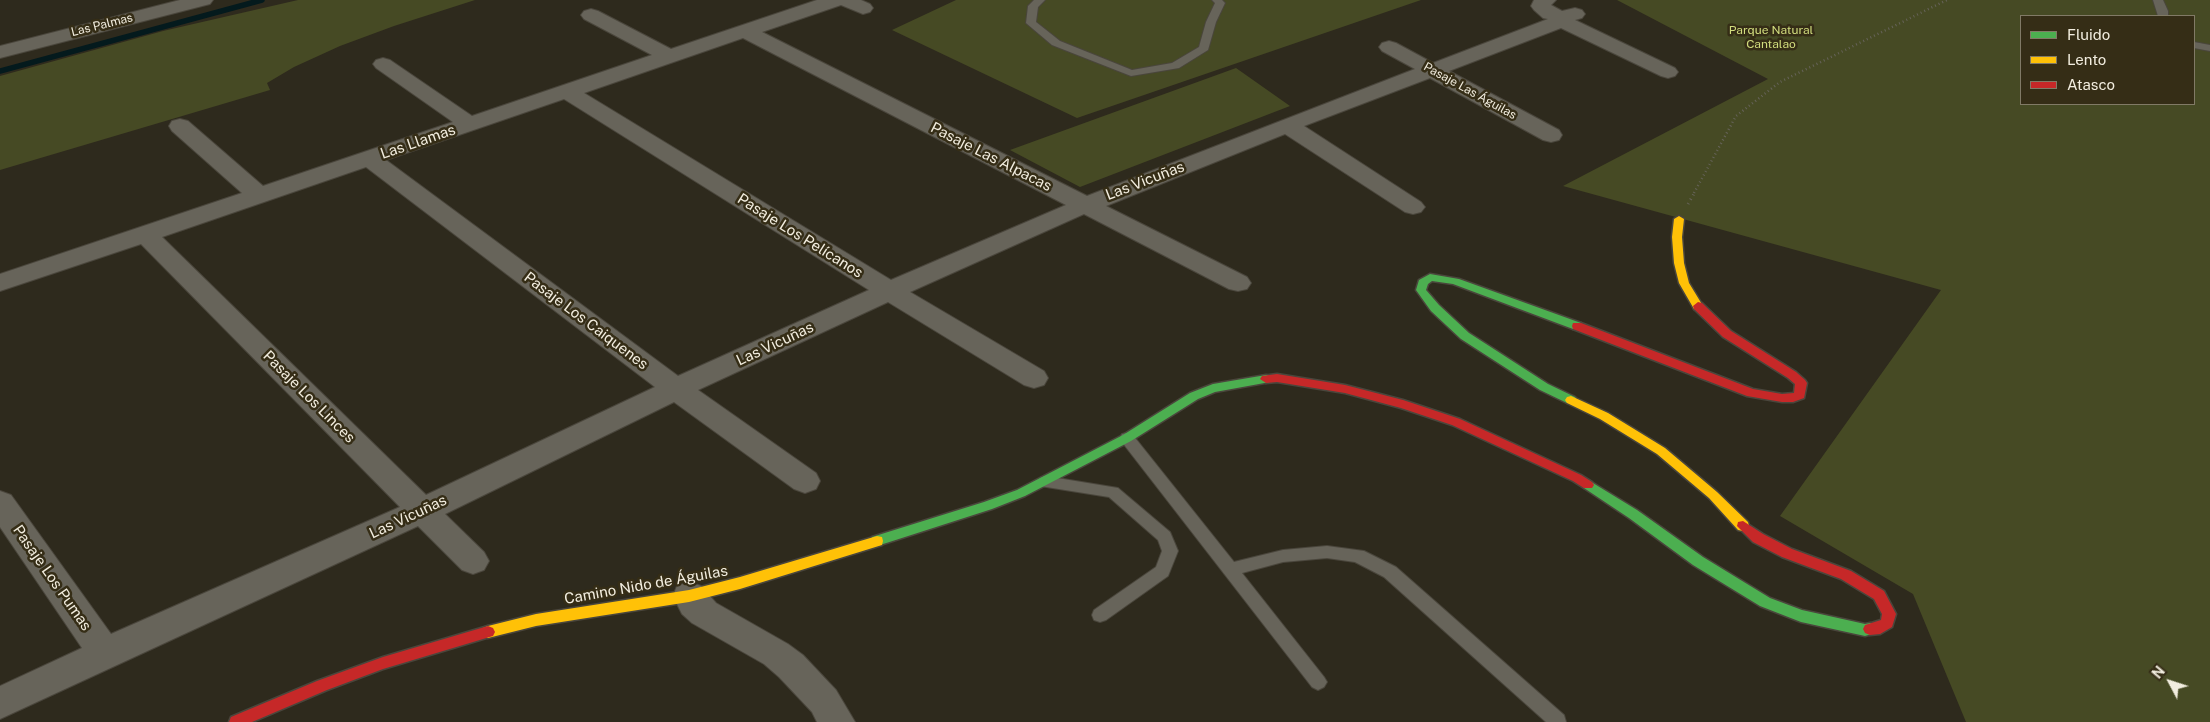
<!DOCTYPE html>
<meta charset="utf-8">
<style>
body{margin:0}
#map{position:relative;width:2210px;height:722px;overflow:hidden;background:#2e2a1d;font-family:"Public Sans",sans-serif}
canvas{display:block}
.legend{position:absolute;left:2020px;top:15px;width:175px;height:90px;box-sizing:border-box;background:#352d16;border:1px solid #817a66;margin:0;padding:6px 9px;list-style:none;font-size:15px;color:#f2eddf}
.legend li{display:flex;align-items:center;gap:10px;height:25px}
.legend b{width:25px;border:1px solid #817a66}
.north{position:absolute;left:2145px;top:657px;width:50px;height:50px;-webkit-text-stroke:4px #352d16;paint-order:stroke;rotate:310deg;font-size:14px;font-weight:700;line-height:20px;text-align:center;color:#f2eddf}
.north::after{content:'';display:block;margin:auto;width:18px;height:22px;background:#f2eddf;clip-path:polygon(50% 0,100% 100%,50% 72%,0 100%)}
</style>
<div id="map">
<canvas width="2210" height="722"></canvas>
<ul class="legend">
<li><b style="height:6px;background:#4caf50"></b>Fluido</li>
<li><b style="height:6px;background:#ffc107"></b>Lento</li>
<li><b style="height:6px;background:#c62828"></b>Atasco</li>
</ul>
<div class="north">N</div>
</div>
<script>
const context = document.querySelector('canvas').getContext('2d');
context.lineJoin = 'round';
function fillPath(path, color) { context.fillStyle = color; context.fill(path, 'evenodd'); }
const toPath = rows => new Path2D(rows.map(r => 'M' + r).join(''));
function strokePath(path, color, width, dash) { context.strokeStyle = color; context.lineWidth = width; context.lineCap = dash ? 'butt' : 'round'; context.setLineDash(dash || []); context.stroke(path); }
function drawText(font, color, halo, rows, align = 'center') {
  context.font = font + ' "Public Sans",sans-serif'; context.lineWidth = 5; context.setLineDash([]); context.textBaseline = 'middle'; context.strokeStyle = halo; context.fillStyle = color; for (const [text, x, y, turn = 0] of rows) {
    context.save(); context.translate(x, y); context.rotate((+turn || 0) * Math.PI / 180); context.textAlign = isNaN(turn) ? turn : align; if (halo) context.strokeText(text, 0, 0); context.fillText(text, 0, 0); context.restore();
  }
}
fillPath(toPath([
 [298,0,475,0,394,26,340,46,294,67,267,83,270,90,0,170,0,76,163,31],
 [956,0,1421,0,1077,118,892,30],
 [1617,0,2210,0,2210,722,1966,722,1913,594,1780,516,1941,290,1563,186,1768,79],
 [2021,16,2194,16,2194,104,2021,104],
 [1236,68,1290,106,1080,187,1010,150]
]), '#464a24');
strokePath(toPath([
 [0,71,262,0]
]), '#041a1d', 5.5);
const lane = toPath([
 [1034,0,1045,0,1038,7,1036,22,1060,41,1132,70,1172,63,1199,47,1206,22,1215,3,1212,0,1222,0,1225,3,1216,22,1208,50,1179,68,1131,76,1052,45,1026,23,1028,6,1034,0],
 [2153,0,2163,0,2168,11,2168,16,2158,16,2153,0],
 [2194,42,2210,45,2210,51,2194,48,2194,42],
 [1127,433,1132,434,1234,562,1283,550,1327,546,1364,551,1396,567,1564,715,1566,722,1546,722,1384,577,1355,562,1327,558,1283,562,1242,573,1324,677,1327,682,1324,687,1318,690,1312,687,1122,442,1120,438,1122,434,1127,433],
 [1045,476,1118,488,1170,532,1178,551,1168,576,1106,620,1100,622,1094,620,1092,615,1094,610,1156,567,1162,551,1158,540,1109,497,1040,486,1037,482,1040,478,1045,476]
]);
const street = toPath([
 [180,0,213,0,210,4,0,58,0,46,180,0],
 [817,0,861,0,870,4,873,8,870,12,863,14,841,5,762,32,1087,196,1415,69,1382,51,1379,47,1382,43,1389,41,1396,43,1433,63,1548,19,1543,18,1534,10,1531,6,1534,0,1556,0,1551,5,1562,11,1575,8,1582,10,1585,14,1582,18,1575,20,1675,68,1678,72,1675,76,1668,78,1661,76,1561,28,1449,71,1559,130,1562,135,1559,140,1551,142,1543,140,1430,78,1304,126,1421,202,1425,207,1421,212,1413,214,1405,212,1285,134,1106,206,1247,277,1251,283,1247,289,1238,291,1229,289,1084,214,910,292,1044,371,1048,378,1044,385,1034,388,1024,385,888,302,698,390,816,473,820,481,816,489,805,493,794,489,674,402,445,514,484,552,489,561,484,570,473,574,462,570,418,526,0,719,0,686,82,648,0,527,0,491,11,495,111,634,400,507,141,244,0,291,0,274,242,193,172,131,169,126,172,121,180,119,188,121,263,186,453,122,376,68,373,64,376,60,383,58,390,60,472,116,652,55,584,19,581,15,584,11,591,9,598,11,671,49,817,0],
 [743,38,1066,205,891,280,584,93,743,38],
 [564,99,869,290,678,376,386,160,564,99],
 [366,167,655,387,426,495,162,237,366,167],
 [689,582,701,586,716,603,788,644,803,655,836,690,855,722,817,722,812,712,779,677,764,664,692,623,682,614,673,596,677,586,689,582]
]);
const fast = toPath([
 [1430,274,1459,279,1581,323,1582,326,1581,329,1573,329,1453,284,1432,281,1428,284,1426,290,1439,305,1469,333,1548,384,1575,397,1577,400,1575,403,1567,403,1540,390,1461,339,1431,311,1416,290,1419,280,1430,274],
 [1266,375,1270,376,1272,379,1270,382,1215,392,1198,399,1131,441,1025,496,992,509,877,546,872,545,871,541,872,537,984,502,1017,490,1123,435,1190,393,1213,384,1266,375],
 [1588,480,1637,510,1703,557,1770,598,1802,610,1865,624,1870,623,1875,625,1877,629,1875,633,1865,636,1801,622,1760,606,1693,565,1629,518,1584,488,1582,485,1584,482,1588,480]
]);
const slow = toPath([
 [1679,216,1684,219,1682,237,1684,263,1689,283,1703,306,1698,310,1694,309,1679,283,1674,263,1672,237,1674,219,1679,216],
 [1571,396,1608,413,1665,448,1717,492,1748,522,1749,526,1748,530,1743,531,1738,530,1709,498,1657,454,1600,419,1567,403,1565,400,1567,397,1571,396],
 [877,536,882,537,883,541,882,545,740,589,689,602,536,626,488,638,483,636,481,632,483,628,488,626,536,614,689,590,740,577,877,536]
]);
const jam = toPath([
 [1698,302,1702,303,1731,331,1796,372,1805,380,1807,383,1804,398,1793,402,1782,402,1747,396,1573,329,1572,326,1573,323,1581,323,1753,389,1782,394,1794,393,1795,384,1788,378,1723,337,1694,309,1693,306,1698,302],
 [1277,374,1345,385,1403,400,1460,419,1581,475,1592,482,1594,485,1592,488,1584,488,1573,481,1452,425,1401,408,1345,393,1277,382,1266,383,1260,379,1262,376,1277,374],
 [1743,521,1763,534,1792,549,1851,571,1884,591,1896,614,1892,627,1880,634,1870,635,1865,633,1863,629,1865,625,1881,620,1882,614,1874,599,1841,579,1782,557,1753,542,1737,526,1738,522,1743,521],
 [488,626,493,628,495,632,493,636,383,669,327,690,252,722,229,722,231,717,317,681,383,657,488,626]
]);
strokePath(lane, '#4a463c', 2);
strokePath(street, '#4a463c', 2);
strokePath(fast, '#4a463c', 3);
strokePath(slow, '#4a463c', 3);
strokePath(jam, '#4a463c', 3);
strokePath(toPath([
 [1694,193,1736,116,1780,82,1947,0]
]), '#666359', 2.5, [1, 3]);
strokePath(toPath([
 [1688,204,1695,192]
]), '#666359', 3, [1, 4]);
fillPath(lane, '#67645a');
fillPath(street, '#67645a');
fillPath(fast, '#4caf50');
fillPath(slow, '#ffc107');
fillPath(jam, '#c62828');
drawText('12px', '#f2eddf', '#352d16', [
 ["Las Palmas",102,25,-14],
 ["Pasaje Las Águilas",1470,91,29]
]);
drawText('12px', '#d2dd7e', '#352d16', [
 ["Parque Natural",1771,30],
 ["Cantalao",1771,44]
]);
drawText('15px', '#f2eddf', '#352d16', [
 ["Las Llamas",418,142,-19],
 ["Pasaje Las Alpacas",991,157,27],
 ["Las Vicuñas",1145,181,-21],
 ["Pasaje Los Pelícanos",800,236,32],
 ["Pasaje Los Caiquenes",586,321,37],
 ["Las Vicuñas",775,344,-25],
 ["Pasaje Los Linces",309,397,45],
 ["Las Vicuñas",408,517,-25],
 ["Pasaje Los Pumas",52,578,55],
 ["Camino Nido de Águilas",646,585,-10]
]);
</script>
